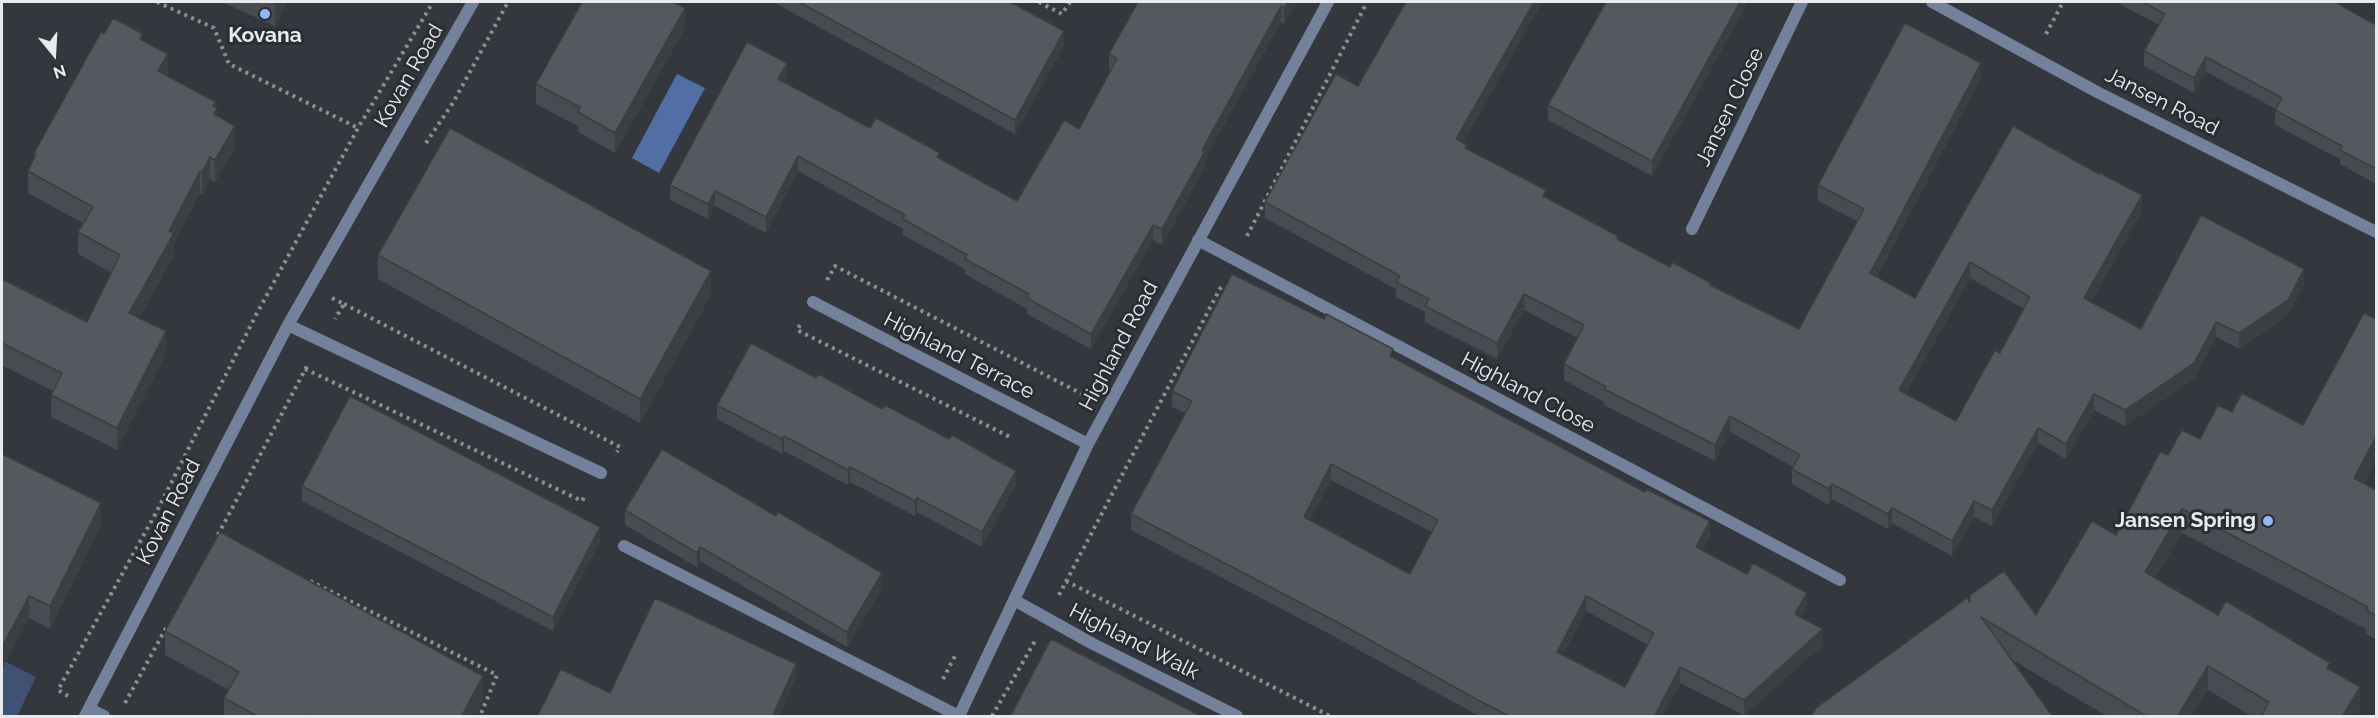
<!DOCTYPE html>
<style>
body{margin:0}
#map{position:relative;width:2378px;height:718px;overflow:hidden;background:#34383e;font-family:Raleway,sans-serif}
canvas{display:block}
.frame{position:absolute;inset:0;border:3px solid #e8eaee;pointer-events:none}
.north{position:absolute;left:24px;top:24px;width:60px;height:60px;-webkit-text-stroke:4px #2a2e34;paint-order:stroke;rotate:162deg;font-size:16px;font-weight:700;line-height:24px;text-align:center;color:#e8eaee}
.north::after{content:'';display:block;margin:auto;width:21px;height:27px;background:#e8eaee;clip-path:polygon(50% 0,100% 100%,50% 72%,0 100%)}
</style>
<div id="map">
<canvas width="2378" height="718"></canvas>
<div class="frame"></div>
<div class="north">N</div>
</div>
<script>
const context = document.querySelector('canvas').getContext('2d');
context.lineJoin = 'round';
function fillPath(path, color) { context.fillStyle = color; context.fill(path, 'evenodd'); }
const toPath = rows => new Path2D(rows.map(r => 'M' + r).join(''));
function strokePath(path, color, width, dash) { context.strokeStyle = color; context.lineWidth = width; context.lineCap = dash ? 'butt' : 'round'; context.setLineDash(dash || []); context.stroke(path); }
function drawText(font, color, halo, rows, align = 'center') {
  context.font = font + ' Raleway,sans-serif'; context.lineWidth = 6; context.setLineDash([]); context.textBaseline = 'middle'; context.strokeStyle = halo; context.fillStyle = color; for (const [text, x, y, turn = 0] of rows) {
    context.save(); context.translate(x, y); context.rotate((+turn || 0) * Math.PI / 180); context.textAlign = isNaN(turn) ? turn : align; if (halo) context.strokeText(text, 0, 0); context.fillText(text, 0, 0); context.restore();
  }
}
fillPath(toPath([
 [2,660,36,677,17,716,2,716]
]), '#405274');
fillPath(toPath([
 [677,74,705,88,659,173,632,158]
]), '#516ea5');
strokePath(toPath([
 [157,2,214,28,229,64,358,128],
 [1039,2,1062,14,1070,2],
 [2046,34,2063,2],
 [426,143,454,101,508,2],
 [1247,236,1367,2],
 [827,280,835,266,1086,396],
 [332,298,344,304,335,319],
 [344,304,620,447,617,452],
 [800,325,797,330,1010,437],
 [305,369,582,501,586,494],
 [218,535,308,364],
 [310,581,497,675,480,716],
 [1066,581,1330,716],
 [1059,595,1223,283],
 [943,679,956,654],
 [68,696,58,690,157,511,256,315,358,128,433,2],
 [125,703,166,628],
 [992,716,1035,641]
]), '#8c8f94', 4, [3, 4.5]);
strokePath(toPath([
 [1932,2,2099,93,2376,232],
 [1692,229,1802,2],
 [1198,240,1840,580],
 [813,302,1088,444],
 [288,325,601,473],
 [624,546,959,716],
 [1014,600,1093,644,1237,716],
 [89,709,104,716],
 [85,716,288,325,473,2],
 [959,716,1088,444,1328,2]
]), '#73819a', 12);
fillPath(toPath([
 [222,2,287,2,275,26],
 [773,2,1010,2,1064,46,1015,134],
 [1138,2,1297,2,1284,24,1281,22,1205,159,1205,167,1162,245,1153,240,1091,349,1027,314,1027,309,965,274,965,269,903,235,903,229,798,171,766,233,715,206,708,219,670,200,670,185,787,79,785,83,870,128,940,159,1017,201,1079,129,1111,71,1109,70,1109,54],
 [1406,2,1542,2,1463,143,1467,149,1618,240,1670,267,1711,285,1799,329,1857,221,1818,201,1818,185,1981,78,1877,276,1915,298,2013,126,2142,211,2091,302,2141,329,2304,285,2288,315,2239,349,2216,337,2194,379,2125,426,2094,410,2066,459,2038,443,1992,526,1974,517,1952,556,1892,523,1888,529,1832,499,1829,505,1792,484,1792,469,1793,467,1730,432,1715,461,1604,405,1604,402,1564,380,1564,364,1578,338,1524,310,1497,359,1425,322,1425,312,1396,297,1396,289,1265,218,1265,202,1358,86],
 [1970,278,2024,309,2000,353,1956,421,1906,393],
 [1606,2,1748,2,1652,176,1548,120,1548,105],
 [2116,2,2335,2,2376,25,2376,184,2340,164,2340,159,2275,125,2275,110,2276,109,2206,72,2194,93,2144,66,2144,51,2159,25],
 [685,28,615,153,578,132,578,126,536,104,536,84],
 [104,34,143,41,168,76,216,108,217,116,235,148,215,182,210,179,202,194,200,193,174,243,174,255,139,318,166,353,117,450,51,417,51,395,53,391,2,365,2,279,87,322,112,273,78,254,78,232,83,223,28,193,28,171,34,159,34,153],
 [378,255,711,295,640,423,378,279],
 [1393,358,1710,537,1702,550,1807,608,1801,618,1823,645,1744,715,1680,683,1662,717,1481,717,1339,639,1131,530,1131,514,1186,413,1172,407,1172,391],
 [1331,480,1432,532,1410,574,1310,520],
 [1586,611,1648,645,1625,687,1563,655],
 [717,405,1016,485,982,547,917,512,915,516,850,482,848,485,784,451,782,454,717,419],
 [2232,412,2303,425,2376,461,2364,484,2376,490,2376,639,2366,634,2366,629,2182,533,2155,578,2218,615,2330,670,2360,710,2356,717,2253,717,2208,690,2191,717,2108,717,2011,659,1970,602,2036,615,2116,535,2168,455,2200,439],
 [2,454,101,525,50,629,29,618],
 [302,486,600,542,553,631,302,501],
 [625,510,776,516,882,588,847,647,700,561,697,567,625,525],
 [165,631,483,700,474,717,224,717,224,698,229,690,165,655]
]), '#484c52');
fillPath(toPath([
 [275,2,287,2,275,26],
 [1288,2,1297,2,1284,24,1284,8],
 [1534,2,1542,2,1456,155,1456,139],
 [1740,2,1748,2,1652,176,1652,161],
 [1281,6,1281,22,1205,159,1205,167,1162,245,1162,229,1202,150],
 [685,8,685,28,615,153,615,133],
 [1064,31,1064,46,1015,134,1015,120],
 [168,54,168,76,158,71],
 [2206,57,2206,72,2194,93,2194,78],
 [787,63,787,79,778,95,778,79],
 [1981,63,1981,78,1870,288,1870,273],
 [216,102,216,111,217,108,217,130,214,136,213,106],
 [235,126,235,148,215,182,215,160],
 [798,156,798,171,766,233,766,217],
 [210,157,210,179,202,194,202,172],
 [200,171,200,193,174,243,174,255,129,335,129,313,169,231],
 [715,191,715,206,708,219,708,204],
 [2142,195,2142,211,2084,314,2084,298],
 [1153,225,1153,240,1091,349,1091,334],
 [1970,262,1970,278,1899,405,1899,390],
 [2304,269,2304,285,2288,315,2239,349,2239,333],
 [711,271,711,295,640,423,640,399],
 [1524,294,1524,310,1497,359,1497,343],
 [2216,322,2216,337,2194,379,2125,426,2125,410],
 [166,331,166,353,117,450,117,428],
 [2094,394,2094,410,2066,459,2066,444],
 [1730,416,1730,432,1715,461,1715,445],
 [2038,428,2038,443,1992,526,1992,510],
 [784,436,784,451,782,454,782,439],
 [2376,437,2376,461,2354,502,2354,478],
 [1331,464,1331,480,1304,532,1304,517],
 [850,467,850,482,848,485,848,470],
 [1016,471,1016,485,982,547,982,532],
 [1832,484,1832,499,1829,505,1829,489],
 [917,498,917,512,915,516,915,501],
 [1974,501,1974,517,1952,556,1952,541],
 [101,503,101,525,50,629,50,606],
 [1892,508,1892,523,1888,529,1888,514],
 [2182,509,2182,533,2145,595,2145,572],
 [1710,521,1710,537,1696,562,1696,547],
 [600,527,600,542,553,631,553,617],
 [700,547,700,561,697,567,697,553],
 [882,573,882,588,847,647,847,632],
 [1807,593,1807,608,1795,630,1795,614],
 [29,596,29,618,2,669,2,647],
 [1586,596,1586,611,1557,667,1557,652],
 [1823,629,1823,645,1744,715,1744,700],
 [796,664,796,678,779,717,772,717],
 [2208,666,2208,690,2191,717,2177,717],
 [1680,667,1680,683,1662,717,1654,717],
 [483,676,483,700,474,717,461,717],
 [2360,687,2360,710,2356,717,2342,717]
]), '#3b3e42');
const building = toPath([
 [582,2,673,2,685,8,615,133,578,112,580,107,536,84,582,2],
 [799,2,1010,2,1064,31,1015,120,799,2],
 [1138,2,1288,2,1284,8,1281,6,1202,150,1205,151,1162,229,1153,225,1091,334,1027,298,1029,294,965,259,967,255,903,219,905,215,798,156,766,217,715,191,708,204,670,185,747,42,787,63,778,79,870,128,876,118,940,153,937,157,1017,201,1064,120,1079,129,1117,59,1109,54,1138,2],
 [1406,2,1534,2,1456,139,1467,145,1465,148,1546,190,1543,196,1618,236,1617,239,1670,267,1672,262,1711,283,1710,285,1799,329,1864,209,1818,185,1905,23,1981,63,1870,273,1915,298,2013,126,2099,174,2100,173,2142,195,2084,298,2141,329,2201,215,2304,269,2288,300,2239,333,2216,322,2194,363,2125,410,2094,394,2066,444,2038,428,1992,510,1974,501,1952,541,1892,508,1888,514,1832,484,1829,489,1792,469,1800,455,1730,416,1715,445,1604,389,1606,387,1564,364,1584,325,1524,294,1497,343,1425,306,1429,299,1396,282,1400,276,1265,202,1336,74,1358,86,1406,2],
 [1970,262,2030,297,2000,353,1995,350,1956,421,1899,390,1970,262],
 [1606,2,1740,2,1652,161,1548,105,1606,2],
 [2143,2,2335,2,2376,25,2376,169,2340,150,2342,146,2275,110,2282,98,2206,57,2194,78,2144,51,2165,14,2143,2],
 [113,18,143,34,140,39,168,54,158,71,216,102,213,106,217,108,214,114,235,126,215,160,210,157,202,172,200,171,169,231,174,233,129,313,166,331,117,428,51,395,62,373,2,343,2,279,87,322,120,255,78,232,93,207,28,171,36,154,34,153,101,32,104,34,113,18],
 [450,128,711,271,640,399,378,255,450,128],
 [1232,274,1324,319,1326,314,1393,349,1390,356,1645,492,1646,489,1710,521,1696,547,1747,574,1753,563,1807,593,1795,614,1823,629,1744,700,1680,667,1654,717,1511,717,1478,700,1339,623,1131,514,1192,401,1172,391,1232,274],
 [1331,464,1438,520,1410,574,1304,517,1331,464],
 [1586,596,1654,633,1625,687,1557,652,1586,596],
 [2364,313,2376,319,2376,437,2354,478,2376,490,2376,616,2366,610,2368,607,2182,509,2145,572,2218,615,2226,601,2330,663,2327,668,2360,687,2342,717,2261,717,2269,702,2208,666,2177,717,2148,717,1981,617,2053,717,1811,717,1816,708,1967,598,1970,602,1970,595,2004,571,2036,615,2092,521,2116,535,2160,452,2168,455,2182,430,2200,439,2218,405,2232,412,2242,393,2303,425,2364,313],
 [751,343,816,378,818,374,882,409,885,405,949,439,952,435,1016,471,982,532,917,498,915,501,850,467,848,470,784,436,782,439,717,405,751,343],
 [350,396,600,527,553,617,302,486,350,396],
 [662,449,776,516,778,512,882,573,847,632,700,547,697,553,625,510,662,449],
 [2,454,101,503,50,606,29,596,2,647,2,454],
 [220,532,483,676,461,717,308,717,306,715,305,717,259,717,224,698,239,672,165,631,220,532],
 [655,598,796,664,772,717,537,717,561,669,610,693,655,598],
 [1051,639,1203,717,1010,717,1051,639]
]);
fillPath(building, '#54585f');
strokePath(building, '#3b3e42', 1.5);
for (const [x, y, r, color] of [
 [265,14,6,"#92b7fd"],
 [2268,521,6,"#92b7fd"]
]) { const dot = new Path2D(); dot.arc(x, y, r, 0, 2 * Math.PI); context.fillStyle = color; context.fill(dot); strokePath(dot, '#2a2e34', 2); }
drawText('bold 21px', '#e8eaee', '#2a2e34', [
 ["Kovana",265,36],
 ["Jansen Spring",2256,521,"right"]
]);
drawText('21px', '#e8eaee', '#2a2e34', [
 ["Kovan Road",409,76,-60],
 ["Jansen Road",2162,102,27],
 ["Jansen Close",1730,107,-64],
 ["Highland Road",1119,346,-62],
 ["Highland Terrace",959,356,27],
 ["Highland Close",1528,393,28],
 ["Kovan Road",169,512,-63],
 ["Highland Walk",1134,642,27]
]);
</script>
